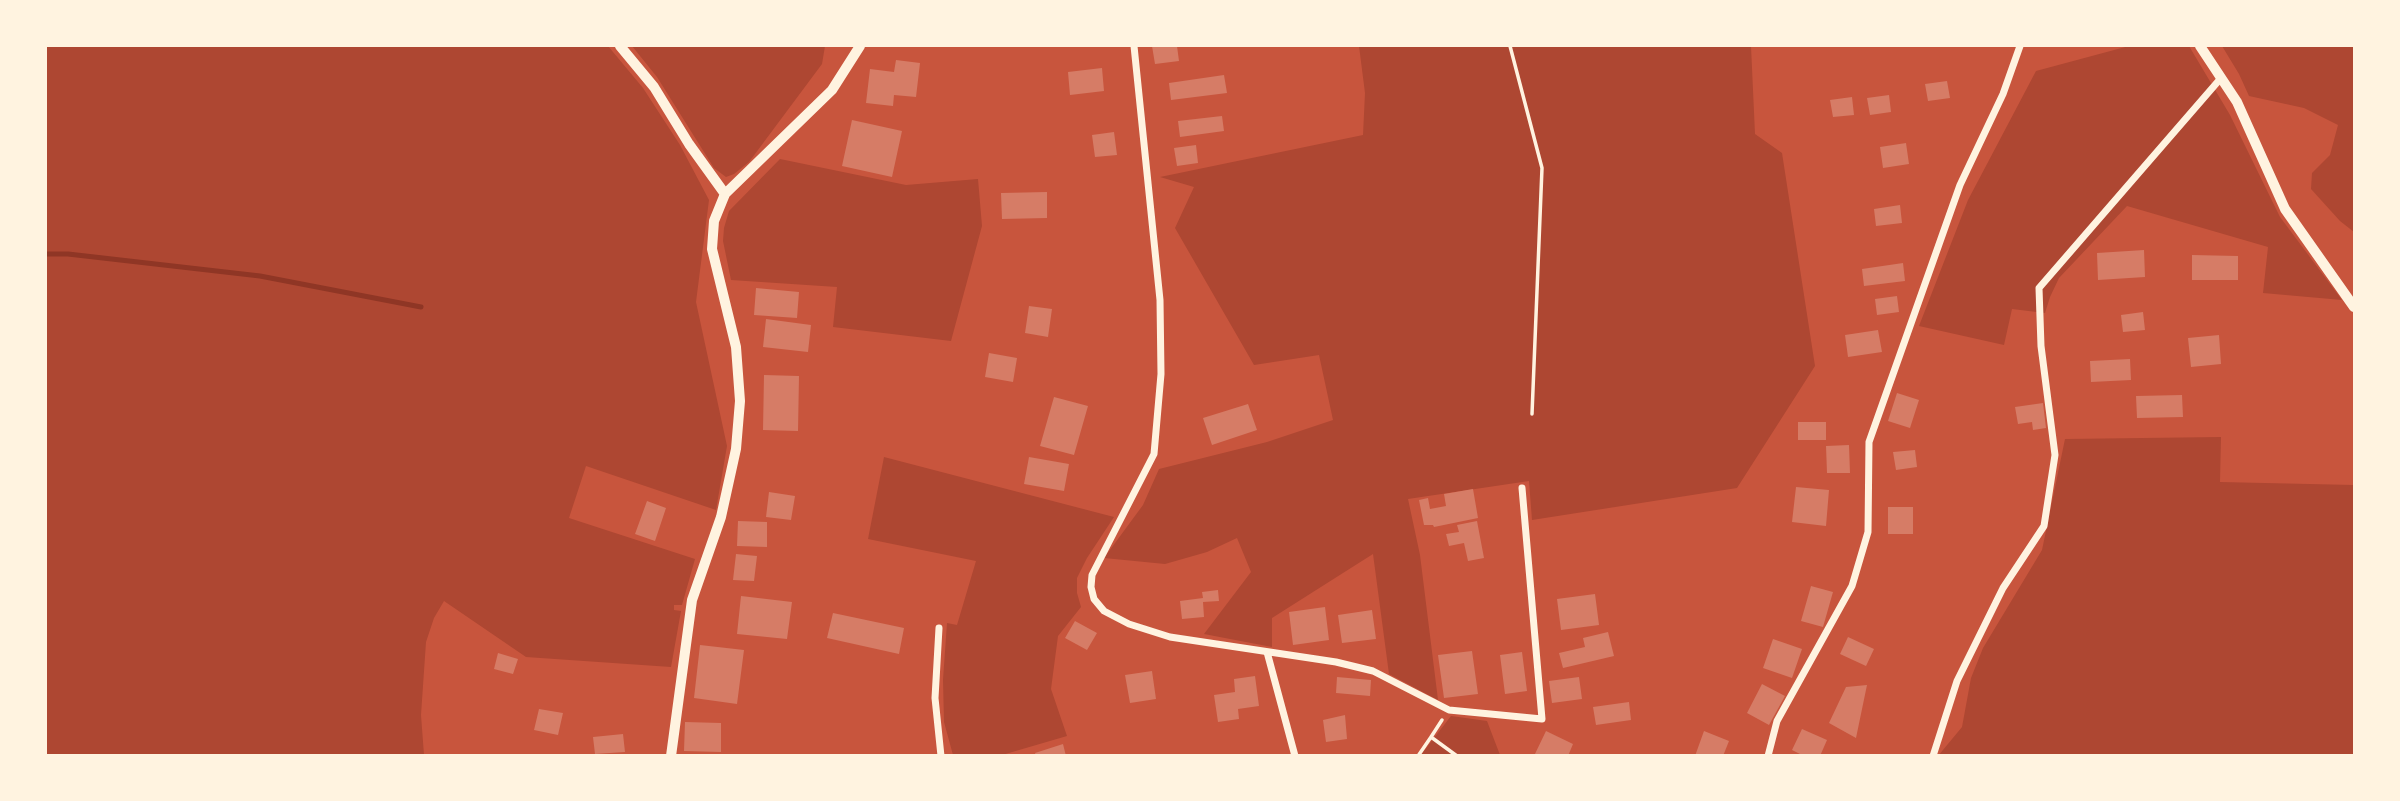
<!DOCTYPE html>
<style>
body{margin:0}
#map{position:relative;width:2400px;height:801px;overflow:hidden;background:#c8553d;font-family:Jost,sans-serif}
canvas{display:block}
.frame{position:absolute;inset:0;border:47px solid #fff3e0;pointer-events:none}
</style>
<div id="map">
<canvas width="2400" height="801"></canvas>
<div class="frame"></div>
</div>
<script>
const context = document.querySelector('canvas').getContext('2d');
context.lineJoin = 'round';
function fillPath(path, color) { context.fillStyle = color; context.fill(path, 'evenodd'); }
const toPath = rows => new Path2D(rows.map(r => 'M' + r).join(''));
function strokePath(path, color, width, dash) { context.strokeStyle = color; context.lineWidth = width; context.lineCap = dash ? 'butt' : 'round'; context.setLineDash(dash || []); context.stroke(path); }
fillPath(toPath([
 [46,46,608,46,643,88,680,145,709,200,696,302,727,446,716,510,586,466,569,518,695,559,682,605,674,605,674,610,681,611,671,667,526,657,444,601,434,618,426,642,421,715,424,755,46,755],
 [632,46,825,46,822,64,749,162,734,174,726,177,714,168,657,77],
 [1359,46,1751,46,1755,134,1782,153,1815,366,1737,488,1532,520,1529,481,1408,499,1420,555,1438,700,1389,674,1373,554,1272,618,1272,647,1204,634,1251,572,1237,538,1207,552,1165,564,1104,558,1143,505,1159,469,1267,442,1333,420,1319,355,1254,365,1175,228,1194,187,1160,177,1363,135,1365,93],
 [2129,46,2189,46,2230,115,2280,217,2342,300,2263,293,2268,247,2127,206,2059,278,2050,297,2045,313,2012,309,2004,345,1919,326,1968,200,2036,71],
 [2222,46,2354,46,2354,232,2340,221,2311,189,2312,173,2330,155,2338,125,2304,108,2249,96,2239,74],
 [780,159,906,185,978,179,982,226,951,341,833,327,837,287,731,280,723,241,724,228,729,211],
 [2221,437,2220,482,2354,485,2354,755,1938,756,1962,727,1971,678,1983,648,2042,550,2065,439],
 [884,457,1114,517,1087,558,1077,578,1077,593,1081,607,1058,636,1051,689,1067,736,1002,755,953,755,944,722,943,680,947,623,957,625,976,561,868,539],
 [1451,716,1487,721,1500,755,1420,756]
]), '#ae4732');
strokePath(toPath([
 [46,254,68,254,260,276,421,307]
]), '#8f3625', 5);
fillPath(toPath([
 [1152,46,1177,46,1179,61,1155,64],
 [896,60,920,63,916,97,894,95,893,106,866,103,870,69,894,72],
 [1102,68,1104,91,1070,95,1068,72],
 [1224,75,1227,93,1171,100,1169,83],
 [1947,81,1950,98,1928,101,1925,84],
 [1889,95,1891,112,1870,115,1867,98],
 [1852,97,1854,115,1833,117,1830,100],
 [1222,116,1224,131,1180,137,1178,121],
 [852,120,902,131,892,177,842,166],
 [1114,132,1117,155,1095,157,1092,135],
 [1906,143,1909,164,1883,168,1880,147],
 [1196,145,1198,163,1177,166,1174,148],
 [1047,192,1047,218,1002,219,1001,193],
 [1900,205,1902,223,1876,226,1874,209],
 [2144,250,2145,277,2098,280,2097,253],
 [2192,255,2238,256,2238,280,2192,280],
 [1903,263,1905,281,1864,286,1862,269],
 [756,288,799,292,797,318,754,315],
 [1897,296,1899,312,1877,315,1875,299],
 [1029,306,1052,309,1048,337,1025,333],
 [2143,312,2145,330,2123,332,2121,315],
 [766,319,811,325,808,352,763,347],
 [1878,330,1882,352,1848,357,1845,335],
 [2219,335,2221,364,2191,367,2188,338],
 [989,353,1017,358,1013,382,985,377],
 [2130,359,2131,380,2091,382,2090,361],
 [764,375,799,376,798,431,763,430],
 [1897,393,1919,400,1910,428,1888,421],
 [2182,395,2183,417,2137,418,2136,396],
 [1054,397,1088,406,1074,455,1040,446],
 [2043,403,2046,428,2033,430,2032,422,2018,424,2015,407],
 [1248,404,1257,430,1212,445,1203,418],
 [1798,422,1826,422,1826,440,1798,440],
 [1849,445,1850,473,1827,473,1826,446],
 [1915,450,1917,467,1896,470,1893,452],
 [1029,457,1069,464,1064,491,1024,484],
 [1796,487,1829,490,1826,526,1792,522],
 [1473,489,1478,518,1434,527,1433,525,1424,525,1419,500,1428,498,1430,509,1446,506,1444,494],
 [769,492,795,496,791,520,766,517],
 [647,501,666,508,655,541,635,534],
 [1888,507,1913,507,1913,534,1888,534],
 [738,521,767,522,767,547,737,546],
 [1477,521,1484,558,1468,561,1464,543,1449,546,1446,534,1459,532,1457,525],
 [736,554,757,556,754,581,733,580],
 [1811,586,1833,592,1823,627,1801,621],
 [1218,590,1219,601,1203,602,1204,617,1182,619,1180,601,1203,598,1202,592],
 [1595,594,1599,625,1561,630,1557,599],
 [741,596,792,602,787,639,737,634],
 [1325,607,1329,640,1293,645,1289,612],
 [1372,610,1376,639,1342,643,1338,615],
 [833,613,904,628,899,654,827,638],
 [1075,621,1097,633,1087,650,1065,638],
 [1608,632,1614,656,1563,668,1559,653,1585,647,1583,638],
 [1848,637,1874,649,1866,666,1840,654],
 [1773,639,1802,649,1792,678,1763,668],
 [700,645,744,650,737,704,694,698],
 [1472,651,1478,694,1444,698,1438,655],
 [1522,652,1527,691,1505,694,1500,655],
 [498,653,518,659,513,674,494,669],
 [1152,671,1156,699,1130,703,1125,675],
 [1255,676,1259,706,1238,709,1239,719,1218,722,1214,695,1235,692,1234,679],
 [1337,677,1371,680,1370,696,1336,693],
 [1579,677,1582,699,1552,703,1549,681],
 [1762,684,1785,696,1769,725,1747,713],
 [1867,685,1856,738,1829,723,1846,687],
 [1629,702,1631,720,1596,725,1593,707],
 [539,709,563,713,558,735,534,730],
 [1345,715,1347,739,1326,742,1323,720],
 [685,722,721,723,721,752,684,751],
 [1802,729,1827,740,1820,756,1804,756,1792,750],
 [1546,731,1573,744,1568,756,1534,756],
 [1704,731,1729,741,1723,756,1695,756],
 [623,734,625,752,595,754,593,737],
 [1063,744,1066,756,1036,756,1035,753]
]), '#d67c66');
strokePath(toPath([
 [1510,46,1542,168,1532,414],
 [1442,720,1431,737,1457,756],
 [1418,756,1431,737]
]), '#fff3e0', 3.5);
strokePath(toPath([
 [1134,46,1160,300,1161,374,1154,454,1092,575,1091,587,1094,599,1104,611,1129,624,1170,637,1336,662,1373,671,1449,710,1542,719,1522,488],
 [939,628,935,698,941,756],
 [1267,652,1295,756],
 [1768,756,1777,721,1852,586,1868,532,1869,442,1960,185,2003,94,2020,46],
 [1933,756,1957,681,2003,588,2044,526,2055,455,2041,346,2039,288,2221,78]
]), '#fff3e0', 7);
strokePath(toPath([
 [620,46,654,87,689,144,725,194],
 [2200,46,2237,102,2285,209,2354,307],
 [671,756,692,600,721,517,736,449,740,401,736,347,712,249,714,221,725,194,832,90,860,46]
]), '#fff3e0', 10);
</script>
